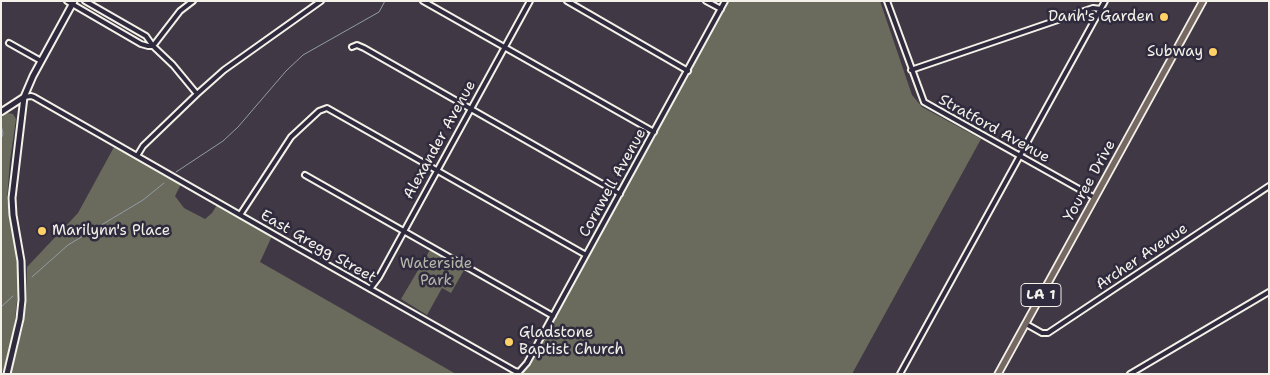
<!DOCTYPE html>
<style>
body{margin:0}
#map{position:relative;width:1270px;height:375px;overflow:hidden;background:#403844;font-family:"Shantell Sans",sans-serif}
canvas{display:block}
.frame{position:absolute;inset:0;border:2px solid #f4f1e8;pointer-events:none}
</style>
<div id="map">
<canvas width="1270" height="375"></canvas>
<div class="frame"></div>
</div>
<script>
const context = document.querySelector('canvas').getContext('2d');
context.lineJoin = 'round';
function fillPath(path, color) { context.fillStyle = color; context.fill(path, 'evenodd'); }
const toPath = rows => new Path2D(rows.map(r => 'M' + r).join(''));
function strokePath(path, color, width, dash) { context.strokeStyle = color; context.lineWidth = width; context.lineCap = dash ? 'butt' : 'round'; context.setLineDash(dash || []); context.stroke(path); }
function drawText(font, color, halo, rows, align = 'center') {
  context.font = font + ' "Shantell Sans",sans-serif'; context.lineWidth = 5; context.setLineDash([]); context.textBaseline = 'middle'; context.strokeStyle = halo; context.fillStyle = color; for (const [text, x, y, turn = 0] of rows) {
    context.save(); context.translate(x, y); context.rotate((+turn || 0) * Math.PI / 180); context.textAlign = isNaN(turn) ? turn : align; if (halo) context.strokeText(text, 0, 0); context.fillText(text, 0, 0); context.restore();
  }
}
fillPath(toPath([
 [728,1,880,1,912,95,922,107,981,139,852,374,519,374,525,369,538,347,674,101,672,99],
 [7,113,13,114,16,119,10,160,7,200,17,253,19,283,14,328,4,369,1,374,1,118],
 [114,147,181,184,175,196,184,208,205,219,212,213,217,205,272,236,260,262,456,374,11,374,23,326,26,302,27,267,78,213],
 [430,250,464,270,451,293,442,288,427,315,401,299]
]), '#6a6b5d');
strokePath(toPath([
 [1,124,3,134,1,139],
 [176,172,223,141,238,127,286,71,303,55,379,12,385,1],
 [32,277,68,245,143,200,164,183],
 [1,307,13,296]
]), '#929ca7', 1);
const street = toPath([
 [67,1,141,44,148,46,153,46,180,11,193,1],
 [85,1,146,36,153,46,173,65,197,94],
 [423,1,654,132],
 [567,1,688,71],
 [706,1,721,9],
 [887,1,924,102,1095,198],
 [9,43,41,61],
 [352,47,357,45,364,48,620,194],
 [911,70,1093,8,1101,9],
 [24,97,31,96,34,97,296,247,515,371,519,372,527,363,725,1],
 [137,156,143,146,197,94,224,70,321,1],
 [305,175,553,316],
 [240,215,291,137,319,111,327,108,586,255],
 [370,289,379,277,530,1],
 [1026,324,1042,333,1048,333,1269,186],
 [900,374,1105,1],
 [1130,374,1269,292]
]);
const secondary = toPath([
 [1,112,24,97],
 [7,374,20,319,22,300,21,261,13,215,12,198,24,97,33,76,74,1]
]);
const primary = toPath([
 [998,374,1203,1]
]);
strokePath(street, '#f4f1e8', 8);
strokePath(secondary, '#f4f1e8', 9);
strokePath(primary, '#f4f1e8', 9);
strokePath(street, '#2f2a3d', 4);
strokePath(secondary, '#2f2a3d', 5);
strokePath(primary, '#766964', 5.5);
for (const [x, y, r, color] of [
 [1164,17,5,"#ffd166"],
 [1213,52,5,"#ffd166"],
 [42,231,5,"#ffd166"],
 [509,342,5,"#ffd166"]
]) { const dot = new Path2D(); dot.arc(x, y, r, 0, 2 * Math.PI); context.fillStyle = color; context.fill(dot); strokePath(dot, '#2f2a3d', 2); }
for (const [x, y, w] of [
 [1041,295,40]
]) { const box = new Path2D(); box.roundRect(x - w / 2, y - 11.5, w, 23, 4); context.fillStyle = '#2f2a3d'; context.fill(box); strokePath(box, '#f4f1e8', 1); }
drawText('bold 14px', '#f4f1e8', null, [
 ["LA 1",1041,295]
]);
drawText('15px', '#f4f1e8', '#2f2a3d', [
 ["Danh's Garden",1154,17],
 ["Subway",1203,52],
 ["Marilynn's Place",52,231,"left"],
 ["Gladstone",519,333,"left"],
 ["Baptist Church",519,350,"left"]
], 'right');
drawText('15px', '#f4f1e8', '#2f2a3d', [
 ["Stratford Avenue",994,129,29],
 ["Alexander Avenue",440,140,-61],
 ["Youree Drive",1090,181,-61],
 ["Cornwell Avenue",613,183,-61],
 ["East Gregg Street",318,247,30],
 ["Archer Avenue",1142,257,-34]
]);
drawText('15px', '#b6b5a9', '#2f2a3d', [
 ["Waterside",436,264],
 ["Park",436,281]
]);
</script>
